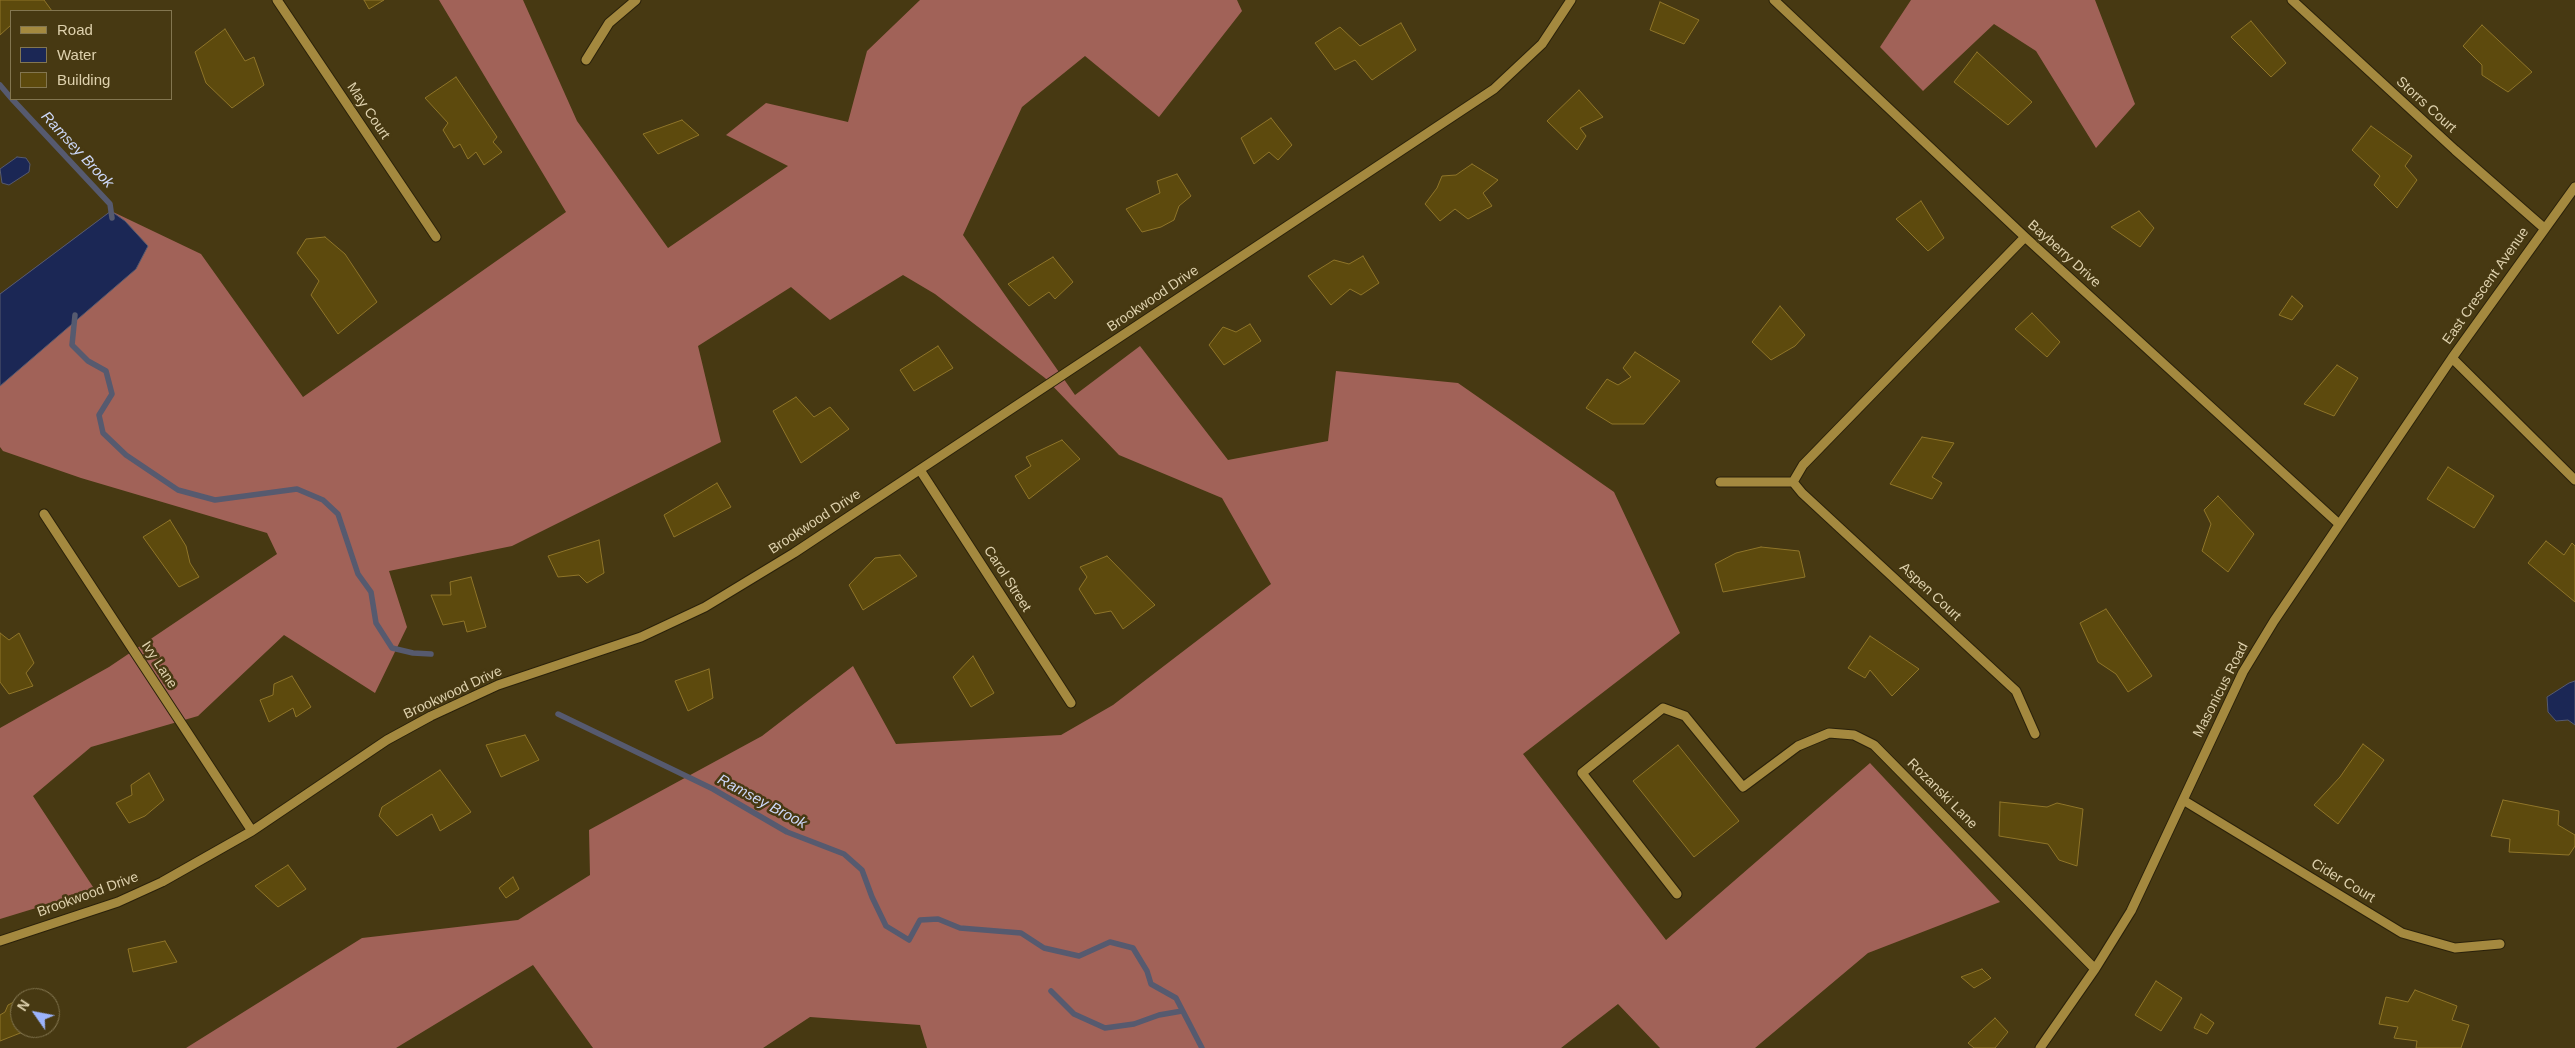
<!DOCTYPE html>
<style>
body{margin:0}
#map{position:relative;width:2575px;height:1048px;overflow:hidden;background:#473912;font-family:Helvetica,sans-serif}
canvas{display:block}
.legend{position:absolute;left:10px;top:10px;width:162px;height:90px;box-sizing:border-box;background:#473912;border:1px solid #837650;margin:0;padding:6px 9px;list-style:none;font-size:15px;color:#ded1ad}
.legend li{display:flex;align-items:center;gap:10px;height:25px}
.legend b{width:25px;border:1px solid #837650}
.north{position:absolute;left:10px;top:988px;width:50px;height:50px;box-sizing:border-box;background:#473912;border:1px solid #837650;border-radius:50%;rotate:303deg;font-size:14px;font-weight:700;line-height:20px;text-align:center;color:#ded1ad}
.north::after{content:'';display:block;margin:auto;width:18px;height:22px;background:#9cb4fd;clip-path:polygon(50% 0,100% 100%,50% 72%,0 100%)}
</style>
<div id="map">
<canvas width="2575" height="1048"></canvas>
<ul class="legend">
<li><b style="height:6px;background:#a4893f"></b>Road</li>
<li><b style="height:14px;background:#1b2755"></b>Water</li>
<li><b style="height:14px;background:#5d4a0d"></b>Building</li>
</ul>
<div class="north">N</div>
</div>
<script>
const context = document.querySelector('canvas').getContext('2d');
context.lineJoin = 'round';
function fillPath(path, color) { context.fillStyle = color; context.fill(path, 'evenodd'); }
const toPath = rows => new Path2D(rows.map(r => 'M' + r).join(''));
function strokePath(path, color, width, dash) { context.strokeStyle = color; context.lineWidth = width; context.lineCap = dash ? 'butt' : 'round'; context.setLineDash(dash || []); context.stroke(path); }
function drawText(font, color, halo, rows, align = 'center') {
  context.font = font + ' Helvetica,sans-serif'; context.lineWidth = 5; context.setLineDash([]); context.textBaseline = 'middle'; context.strokeStyle = halo; context.fillStyle = color; for (const [text, x, y, turn = 0] of rows) {
    context.save(); context.translate(x, y); context.rotate((+turn || 0) * Math.PI / 180); context.textAlign = isNaN(turn) ? turn : align; if (halo) context.strokeText(text, 0, 0); context.fillText(text, 0, 0); context.restore();
  }
}
fillPath(toPath([
 [439,0,523,0,577,121,668,248,788,166,726,135,766,103,848,122,867,51,920,0,1237,0,1242,11,1159,117,1085,56,1022,107,963,235,1075,395,1140,346,1228,460,1328,441,1336,371,1458,383,1614,492,1680,633,1523,754,1666,940,1870,763,2000,902,1868,953,1755,1048,1660,1048,1618,1004,1561,1048,927,1048,920,1025,810,1017,763,1048,593,1048,533,965,396,1048,186,1048,362,938,518,920,590,875,589,830,762,736,853,666,896,744,1061,735,1113,705,1271,584,1222,498,1119,455,1045,378,935,294,903,275,830,320,791,287,698,346,721,442,512,546,389,571,407,627,375,693,284,635,198,716,91,747,33,796,95,890,0,919,0,728,109,667,277,554,267,533,81,478,3,451,0,447,0,294,111,211,201,254,303,397,566,212],
 [1911,0,2095,0,2135,104,2096,148,2036,51,1994,24,1923,91,1880,47]
]), '#a16258');
const water = toPath([
 [17,157,26,158,30,164,29,172,9,185,2,183,0,169,17,157],
 [111,211,125,221,148,246,136,269,0,386,0,294,111,211],
 [2575,681,2575,725,2568,720,2556,721,2548,712,2547,697,2569,683,2575,681]
]);
fillPath(water, '#1b2755');
strokePath(water, '#565a6f', 1);
strokePath(toPath([
 [0,85,11,98],
 [12,99,110,204,112,218],
 [75,315,72,345,88,361,106,371,112,394,99,415,103,433,126,455,178,490,215,500,297,489,323,500,338,514,358,574,371,592,376,623,392,648,413,653,431,654],
 [558,714,713,789,787,832,844,854,862,870,872,897,886,926,909,940,920,920,938,919,960,928,1021,933,1044,948,1079,956,1110,942,1133,948,1147,971,1151,984,1176,998,1202,1048],
 [1051,991,1074,1014,1105,1028,1134,1024,1159,1015,1182,1011]
]), '#565a6f', 5.5);
const building = toPath([
 [0,0,44,0,52,11,11,11,11,25,0,35,0,0],
 [364,0,384,0,369,9,364,0],
 [1660,2,1699,20,1684,44,1650,30,1660,2],
 [2251,21,2286,63,2271,77,2231,37,2251,21],
 [1401,23,1416,50,1372,80,1355,60,1335,70,1315,43,1340,27,1360,46,1401,23],
 [2482,25,2532,72,2508,92,2482,75,2482,65,2463,46,2482,25],
 [225,29,245,61,254,57,264,85,232,108,206,83,195,52,225,29],
 [1977,52,2032,102,2008,125,1954,82,1977,52],
 [456,77,497,137,493,142,502,152,484,165,476,152,468,159,460,144,454,148,443,130,448,123,425,98,456,77],
 [1579,90,1603,117,1580,128,1586,136,1577,150,1547,121,1579,90],
 [1271,118,1292,145,1278,160,1269,152,1254,164,1241,138,1271,118],
 [682,120,699,135,658,154,643,134,682,120],
 [2371,126,2412,156,2405,166,2417,180,2397,208,2374,185,2380,176,2352,150,2371,126],
 [1472,164,1498,180,1483,193,1492,206,1468,219,1455,209,1440,221,1425,204,1437,188,1442,176,1456,175,1472,164],
 [1177,174,1191,196,1179,206,1174,220,1161,227,1142,232,1126,209,1160,193,1157,181,1177,174],
 [1921,201,1944,238,1928,251,1896,219,1921,201],
 [2139,211,2154,228,2140,247,2111,227,2139,211],
 [325,237,345,254,377,302,338,334,311,295,319,281,297,253,306,239,325,237],
 [1363,256,1379,283,1361,295,1350,289,1331,305,1308,276,1334,260,1349,264,1363,256],
 [1053,257,1073,282,1055,299,1049,292,1029,306,1008,284,1053,257],
 [2292,296,2303,306,2292,320,2279,315,2292,296],
 [1780,306,1805,335,1795,346,1771,360,1752,342,1780,306],
 [2032,313,2060,342,2047,357,2015,329,2032,313],
 [1250,324,1261,341,1224,365,1209,345,1223,327,1236,332,1250,324],
 [938,346,953,368,914,391,900,370,938,346],
 [1635,352,1680,381,1644,424,1612,424,1586,408,1607,379,1618,385,1631,377,1623,368,1635,352],
 [2337,365,2358,378,2334,416,2304,404,2337,365],
 [796,397,814,417,830,407,849,429,801,463,773,411,796,397],
 [1922,437,1954,443,1932,477,1942,483,1932,499,1890,484,1922,437],
 [1062,440,1080,459,1029,499,1015,476,1031,466,1026,457,1062,440],
 [2448,467,2494,496,2474,528,2427,499,2448,467],
 [717,483,731,507,674,537,664,515,717,483],
 [2218,496,2254,534,2228,572,2202,551,2211,524,2204,510,2218,496],
 [170,520,186,546,190,563,199,577,179,587,143,537,170,520],
 [599,540,604,573,587,583,579,575,558,577,548,556,599,540],
 [2546,541,2564,555,2572,543,2575,546,2575,602,2528,563,2546,541],
 [1761,547,1799,551,1805,577,1723,592,1715,564,1736,553,1761,547],
 [900,555,917,576,863,610,849,585,875,558,900,555],
 [1107,556,1155,605,1123,629,1111,611,1095,614,1079,589,1087,577,1080,567,1107,556],
 [471,577,486,627,467,632,464,621,443,625,431,595,451,595,450,582,471,577],
 [2106,609,2152,676,2128,692,2116,674,2098,662,2080,623,2106,609],
 [0,633,9,640,19,633,34,663,26,673,33,686,9,694,0,682,0,633],
 [1870,636,1919,669,1892,696,1870,670,1865,678,1848,668,1870,636],
 [973,656,994,693,971,707,953,677,973,656],
 [709,669,713,698,688,711,675,681,709,669],
 [292,676,311,707,296,717,293,708,269,722,260,700,273,695,274,684,292,676],
 [525,735,539,760,501,777,486,745,525,735],
 [2363,744,2384,760,2338,824,2314,805,2340,777,2363,744],
 [1678,745,1739,821,1694,857,1633,781,1678,745],
 [440,770,471,812,440,831,432,814,397,836,379,816,382,807,440,770],
 [149,773,164,800,145,816,129,823,116,803,132,795,131,785,149,773],
 [2503,800,2559,811,2558,825,2575,835,2575,846,2569,855,2509,852,2510,839,2491,836,2503,800],
 [2000,802,2047,807,2057,803,2083,809,2077,866,2059,860,2048,844,1999,836,2000,802],
 [288,865,306,889,278,907,255,886,288,865],
 [513,877,519,889,506,898,499,888,513,877],
 [165,941,177,962,133,972,128,949,165,941],
 [1982,969,1991,978,1974,988,1961,977,1982,969],
 [2156,981,2182,998,2161,1031,2135,1015,2156,981],
 [2415,990,2457,1006,2452,1020,2469,1025,2461,1048,2416,1048,2417,1041,2394,1038,2398,1027,2379,1024,2386,997,2408,1002,2415,990],
 [20,999,20,1028,33,1028,0,1041,0,1015,5,1012,8,1005,20,999],
 [2201,1014,2214,1023,2207,1034,2194,1028,2201,1014],
 [1995,1018,2008,1032,1995,1048,1974,1048,1968,1043,1995,1018]
]);
fillPath(building, '#5d4a0d');
strokePath(building, '#8f7529', 1);
const minor = toPath([
 [277,0,436,237],
 [1774,0,2025,237,2339,524],
 [2292,0,2455,150,2544,228],
 [586,60,609,23,636,0],
 [2452,358,2575,480],
 [920,470,1071,703],
 [1720,482,1793,482,1803,465,2025,237],
 [1793,482,1802,493,2016,691,2035,734],
 [44,514,252,831],
 [2183,800,2402,933,2455,948,2500,944],
 [1677,894,1582,773,1663,708,1685,716,1743,787,1798,746,1829,733,1854,735,1874,745,2095,969],
 [0,941,118,902,162,882,252,831,387,740,431,716,498,685,641,637,705,607,794,553,1494,89,1542,44,1571,0],
 [2040,1048,2095,969,2131,911,2243,672,2274,621,2452,358,2575,187]
]);
strokePath(minor, '#2a210a', 11);
strokePath(minor, '#a4893f', 9);
drawText('14px', '#ded1ad', '#473912', [
 ["Storrs Court",2426,105,42],
 ["May Court",368,111,56],
 ["Bayberry Drive",2064,254,42],
 ["East Crescent Avenue",2486,286,-55],
 ["Brookwood Drive",1153,299,-34],
 ["Brookwood Drive",815,522,-33],
 ["Carol Street",1007,579,57],
 ["Aspen Court",1930,592,43],
 ["Ivy Lane",159,665,57],
 ["Masonicus Road",2221,690,-63],
 ["Brookwood Drive",453,693,-25],
 ["Rozanski Lane",1942,794,45],
 ["Cider Court",2343,881,31],
 ["Brookwood Drive",88,895,-20]
]);
drawText('italic 15px', '#ccd7f7', '#473912', [
 ["Ramsey Brook",77,150,47],
 ["Ramsey Brook",762,802,28]
]);
</script>
